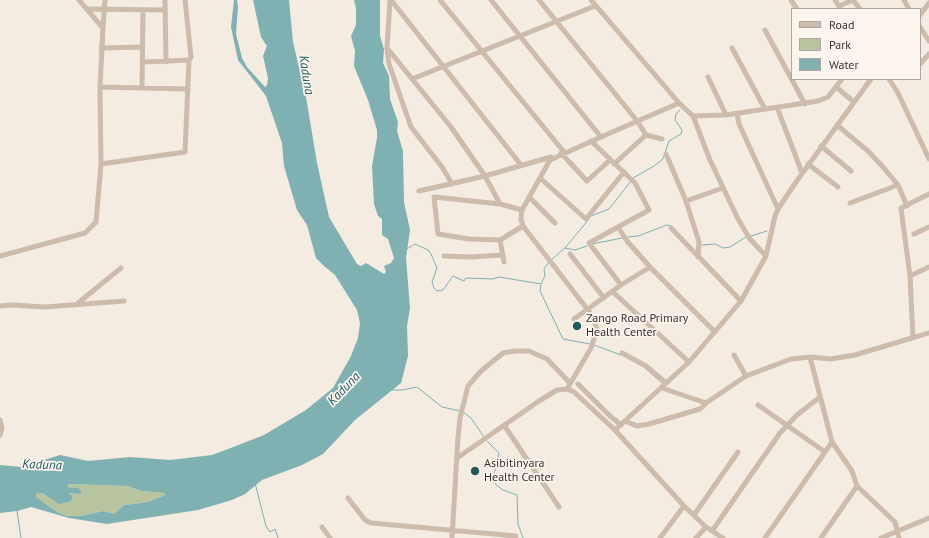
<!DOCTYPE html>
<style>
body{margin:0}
#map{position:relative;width:929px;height:538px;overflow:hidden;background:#f4ebe1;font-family:"PT Sans",sans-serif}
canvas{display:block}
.legend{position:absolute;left:791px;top:8px;width:130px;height:72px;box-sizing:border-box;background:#fbf5ee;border:1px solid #aea6a0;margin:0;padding:5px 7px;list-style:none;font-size:12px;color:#3b302b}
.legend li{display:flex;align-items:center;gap:8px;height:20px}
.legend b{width:20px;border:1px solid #aea6a0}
</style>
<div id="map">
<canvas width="929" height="538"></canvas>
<ul class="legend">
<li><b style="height:5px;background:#cdbbac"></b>Road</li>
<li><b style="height:11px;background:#b8c4a0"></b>Park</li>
<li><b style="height:11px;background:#7fb0b2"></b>Water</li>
</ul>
</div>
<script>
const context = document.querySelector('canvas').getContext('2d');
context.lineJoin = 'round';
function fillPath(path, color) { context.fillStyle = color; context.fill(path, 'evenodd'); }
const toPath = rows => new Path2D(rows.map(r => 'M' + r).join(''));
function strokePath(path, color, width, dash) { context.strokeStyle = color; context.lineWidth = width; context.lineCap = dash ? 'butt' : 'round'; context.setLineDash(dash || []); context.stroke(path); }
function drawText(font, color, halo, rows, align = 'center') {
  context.font = font + ' "PT Sans",sans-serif'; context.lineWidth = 3.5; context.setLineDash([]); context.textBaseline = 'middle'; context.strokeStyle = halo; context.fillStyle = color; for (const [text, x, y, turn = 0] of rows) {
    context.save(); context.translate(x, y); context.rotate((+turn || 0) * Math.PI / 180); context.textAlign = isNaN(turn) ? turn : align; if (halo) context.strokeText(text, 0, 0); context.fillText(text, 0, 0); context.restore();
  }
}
fillPath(toPath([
 [69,484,128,486,141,491,165,493,165,495,148,502,124,505,114,514,103,511,81,516,67,516,57,512,36,497,37,493,42,493,55,501,69,494,69,493,79,494,75,488,67,487]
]), '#b8c4a0');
fillPath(toPath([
 [234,0,237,0,238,6,236,34,242,58,247,67,265,87,267,85,268,78,263,56,267,46,261,37,253,0,289,0,293,42,306,97,317,163,329,217,357,264,361,266,366,263,384,274,386,272,384,266,391,263,394,258,388,239,382,235,382,219,378,216,374,204,372,166,377,138,377,130,368,100,354,66,355,51,351,36,356,25,356,8,354,0,380,0,380,36,384,49,383,63,389,76,390,99,398,122,397,131,403,151,404,202,410,230,406,258,410,308,407,326,408,356,401,383,355,420,323,454,302,465,262,480,245,494,232,500,198,510,107,524,69,518,31,507,17,511,0,513,0,465,22,467,60,455,88,461,130,457,170,460,212,455,223,451,264,435,306,410,333,388,351,356,358,338,360,323,357,310,335,275,324,266,316,258,307,225,297,210,284,166,282,143,266,96,238,60,231,27],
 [69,484,128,486,141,491,165,493,165,495,148,502,124,505,114,514,103,511,81,516,67,516,57,512,36,497,37,493,42,493,59,504,69,502,73,498,69,493,79,494,82,492,78,488,67,487]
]), '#7fb0b2');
strokePath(toPath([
 [665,153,669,141,681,134,682,130,675,120,676,114,680,110],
 [633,178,654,166,662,160,664,156],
 [591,216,609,209,631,181],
 [751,236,767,231],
 [628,237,638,236,667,225,671,226],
 [592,244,622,238],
 [702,245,715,244,723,248,730,247,746,237],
 [565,248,575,250,587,246],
 [405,250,415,244,428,250,431,254,437,268,432,282,434,288,437,291,443,290,453,276,464,281,466,278,493,279,499,277,541,284,545,276,544,269,549,262],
 [551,260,565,248,589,219],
 [541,285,540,291,563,339,590,344],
 [594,345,621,355],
 [645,368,662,383],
 [390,390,402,390,417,387,442,407,460,411],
 [463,412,471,418,484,437],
 [487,441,499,453,494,474,496,485,503,490,517,495,518,524,523,538],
 [255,483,266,526,270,532,275,529,278,538],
 [17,511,21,538]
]), '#7fb0b2', 1);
strokePath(toPath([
 [165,0,166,62],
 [390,0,387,48,451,127,485,176,500,204],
 [391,0,521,165],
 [440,0,564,152],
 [491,0,601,137,550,160,522,210,521,219,523,226,591,314,597,329,591,348,567,389],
 [539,0,638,122,646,135,662,139],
 [591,0,679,103,693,116,710,160,738,219,750,239,766,256],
 [791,0,797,9],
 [835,0,840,8],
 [904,0,909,9],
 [839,6,853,0,860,9],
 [88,9,165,10],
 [920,15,929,3],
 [920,27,929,41],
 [103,28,105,0],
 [765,30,805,104],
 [101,48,143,47],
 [732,48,765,109],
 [387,49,389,64,411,127,442,167,452,184],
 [144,62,189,60],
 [920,64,929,54],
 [708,77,726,115],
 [412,79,595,6],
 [889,79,898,93,929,159],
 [100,87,188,89],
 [836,87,854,102],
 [142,88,143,10],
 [777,107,802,173],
 [737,113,739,124,778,209],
 [693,116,726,115,818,101,828,97,842,79],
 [837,125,868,151,883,167,898,185,907,206],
 [601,137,679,103],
 [591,141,635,183,649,210,589,243,621,285],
 [821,146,851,171],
 [561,153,587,181,610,160],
 [666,154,686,201,699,242,698,257],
 [101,164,185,152,189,60,191,57,185,0],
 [614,164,646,135],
 [808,164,838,187],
 [540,178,586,219,624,172],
 [419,191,485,176,551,157],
 [530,198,555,223],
 [686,201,723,188],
 [850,203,898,185],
 [522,210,500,204,434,197,438,234,469,239,500,240,523,226],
 [618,227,627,241,650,267,715,332],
 [671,228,741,301],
 [914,234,929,227],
 [500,240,504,262],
 [570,254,604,298],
 [0,256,85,233,96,222,101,164,100,87,103,28,79,0],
 [444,256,471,257,503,255],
 [910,276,929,267],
 [613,292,689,362],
 [78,303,121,268],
 [0,306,12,305,45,307,124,301],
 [574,319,621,285,650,267],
 [913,338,910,276,901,208,929,194],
 [622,353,646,366,666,383],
 [734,355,746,376],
 [810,357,832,442,852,471,857,486,895,522,899,538],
 [578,384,610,416,621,425],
 [662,388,706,403,746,376,791,359,810,357,831,359,855,355,929,333],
 [758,405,825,452],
 [0,420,2,428,0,435],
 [625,421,637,426,649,424,700,409,706,403],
 [504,425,559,507],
 [615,430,689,362,741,301,766,256,775,216,778,209,796,182,871,79],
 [457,458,539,401,557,390,567,389,574,392,615,430,684,506,706,527,723,538],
 [348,498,365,520,371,523,516,536],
 [694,515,738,452],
 [322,527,330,538],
 [712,531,780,433,797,415,820,397],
 [452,538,458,437,460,418,468,386,481,371,503,353,515,351,529,351,547,359,570,383],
 [660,538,684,506],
 [696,538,706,527],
 [765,538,832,442],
 [821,538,857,486],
 [881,538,929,518]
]), '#cdbbac', 5);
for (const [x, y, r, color] of [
 [577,326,5,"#1f5a5e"],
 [475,471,5,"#1f5a5e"]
]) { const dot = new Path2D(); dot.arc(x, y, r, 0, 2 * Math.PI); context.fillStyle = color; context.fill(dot); strokePath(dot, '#fbf5ee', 1.5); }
drawText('12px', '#3b302b', '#fbf5ee', [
 ["Zango Road Primary",586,319],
 ["Health Center",586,333],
 ["Asibitinyara",484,464],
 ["Health Center",484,478]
], 'left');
drawText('italic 13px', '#1f5a5e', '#fbf5ee', [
 ["Kaduna",306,75,81],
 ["Kaduna",344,389,-46],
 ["Kaduna",42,465,2]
]);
</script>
